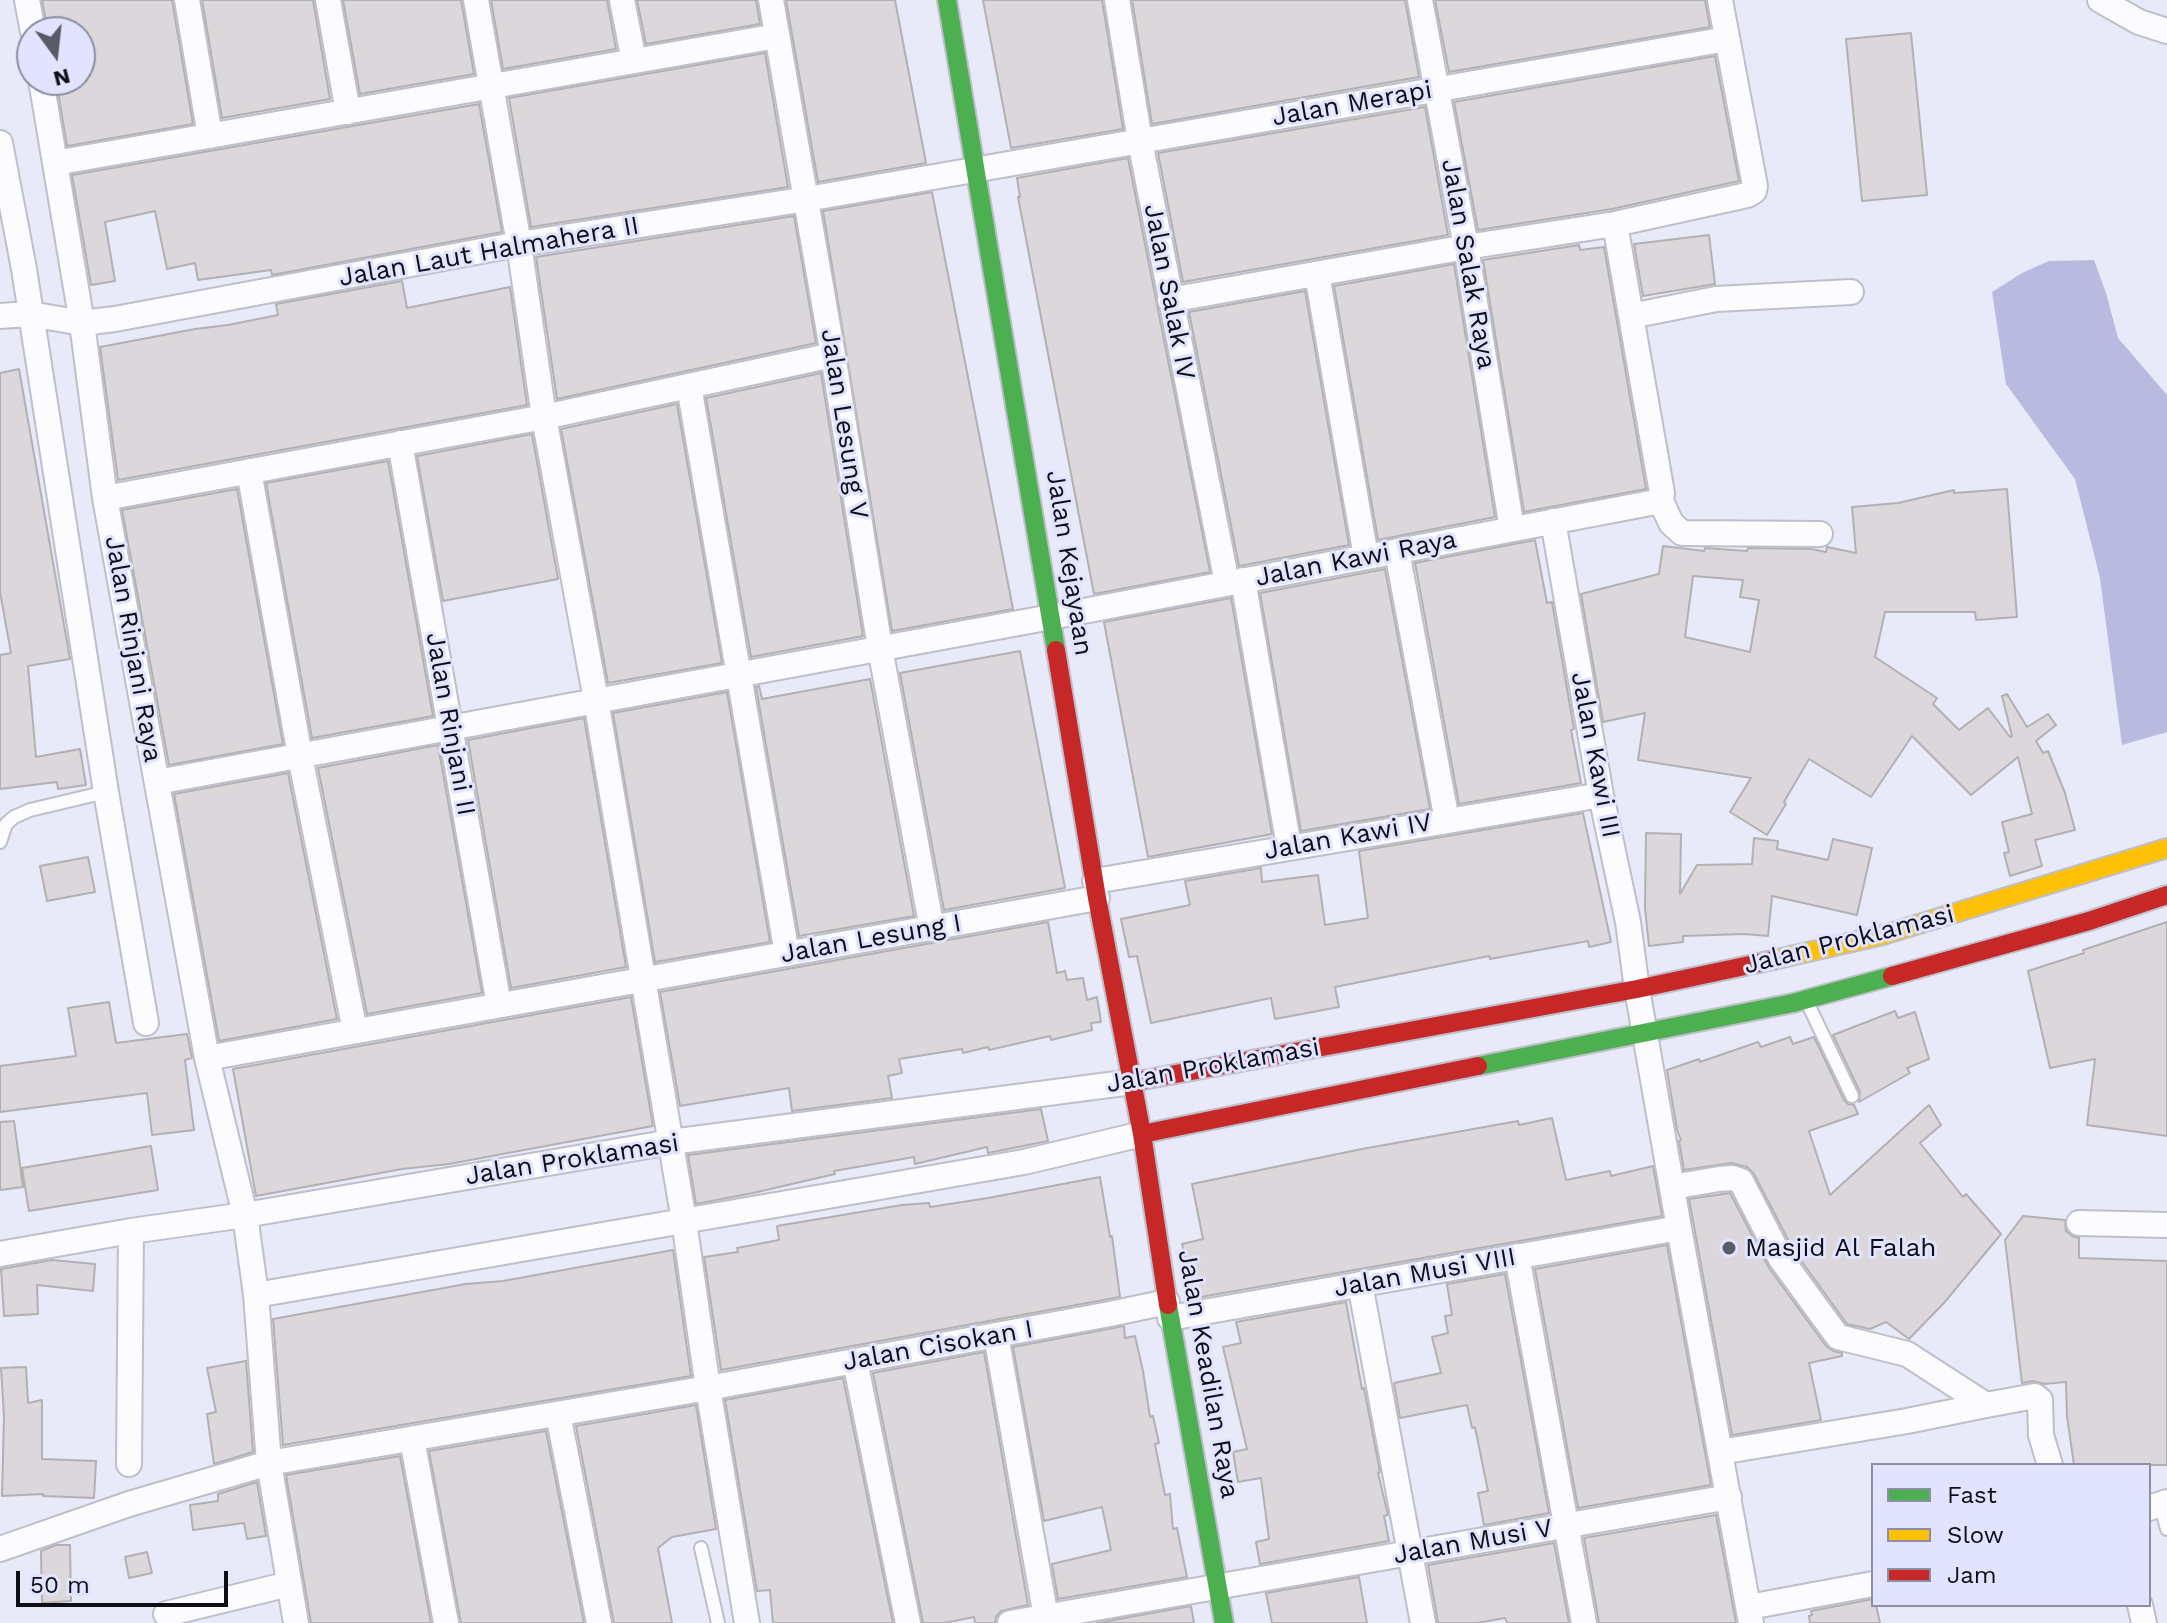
<!DOCTYPE html>
<style>
body{margin:0}
#map{position:relative;width:2167px;height:1623px;overflow:hidden;background:#e8eaf9;font-family:"Work Sans",sans-serif}
canvas{display:block}
.legend{position:absolute;left:1871px;top:1463px;width:280px;height:144px;box-sizing:border-box;background:#e2e4ff;border:2px solid #8d8ea2;margin:0;padding:10px 14px;list-style:none;font-size:24px;color:#0e0e17}
.legend li{display:flex;align-items:center;gap:16px;height:40px}
.legend b{width:40px;border:2px solid #8d8ea2}
.north{position:absolute;left:16px;top:16px;width:80px;height:80px;box-sizing:border-box;background:#e2e4ff;border:2px solid #8d8ea2;border-radius:50%;rotate:165deg;font-size:22px;font-weight:700;line-height:32px;text-align:center;color:#0e0e17}
.north::after{content:'';display:block;margin:auto;width:28px;height:36px;background:#5a5b66;clip-path:polygon(50% 0,100% 100%,50% 72%,0 100%)}
.scale{position:absolute;left:16px;top:1571px;width:212px;height:36px;box-sizing:border-box;border:4px solid #0e0e17;border-top:0;padding-left:10px;font-size:24px;line-height:28px;white-space:nowrap;color:#0e0e17;-webkit-text-stroke:6px #e2e4ff;paint-order:stroke}
</style>
<div id="map">
<canvas width="2167" height="1623"></canvas>
<ul class="legend">
<li><b style="height:10px;background:#4caf50"></b>Fast</li>
<li><b style="height:10px;background:#ffc107"></b>Slow</li>
<li><b style="height:10px;background:#c62828"></b>Jam</li>
</ul>
<div class="north">N</div>
<div class="scale">50 m</div>
</div>
<script>
const context = document.querySelector('canvas').getContext('2d');
context.lineJoin = 'round';
function fillPath(path, color) { context.fillStyle = color; context.fill(path, 'evenodd'); }
const toPath = rows => new Path2D(rows.map(r => 'M' + r).join(''));
function strokePath(path, color, width, dash) { context.strokeStyle = color; context.lineWidth = width; context.lineCap = dash ? 'butt' : 'round'; context.setLineDash(dash || []); context.stroke(path); }
function drawText(font, color, halo, rows, align = 'center') {
  context.font = font + ' "Work Sans",sans-serif'; context.lineWidth = 6; context.setLineDash([]); context.textBaseline = 'middle'; context.strokeStyle = halo; context.fillStyle = color; for (const [text, x, y, turn = 0] of rows) {
    context.save(); context.translate(x, y); context.rotate((+turn || 0) * Math.PI / 180); context.textAlign = isNaN(turn) ? turn : align; if (halo) context.strokeText(text, 0, 0); context.fillText(text, 0, 0); context.restore();
  }
}
fillPath(toPath([
 [2094,260,2106,293,2118,338,2167,395,2167,732,2122,745,2100,578,2075,479,2006,384,1992,292,2022,273,2049,261]
]), '#b8bae0');
const building = toPath([
 [42,0,172,0,193,124,67,146,56,80,80,80,80,32,48,32,42,0],
 [202,0,313,0,330,99,222,118,202,0],
 [343,0,461,0,474,74,360,94,343,0],
 [491,0,607,0,616,49,503,69,491,0],
 [637,0,756,0,760,24,646,44,637,0],
 [786,0,895,0,926,163,818,182,786,0],
 [983,0,1102,0,1123,129,1011,148,983,0],
 [1132,0,1405,0,1419,77,1152,124,1132,0],
 [1435,0,1705,0,1710,27,1449,72,1435,0],
 [1911,33,1927,195,1862,201,1846,39,1911,33],
 [765,53,788,187,531,227,509,98,765,53],
 [1715,56,1739,181,1612,209,1478,230,1454,102,1715,56],
 [479,104,502,232,272,275,271,270,198,280,195,263,167,269,155,211,105,222,115,281,91,285,72,175,479,104],
 [1425,107,1448,235,1183,282,1158,153,1425,107],
 [1128,158,1210,572,1094,594,1018,197,1020,197,1017,178,1128,158],
 [932,192,1013,609,892,631,823,211,932,192],
 [794,216,816,343,557,399,536,257,794,216],
 [1709,235,1715,284,1643,296,1634,244,1709,235],
 [1579,245,1580,250,1604,247,1646,489,1524,512,1483,260,1579,245],
 [1454,264,1495,517,1378,540,1334,286,1454,264],
 [402,281,407,308,510,287,527,405,118,480,100,347,195,329,228,325,278,315,276,304,402,281],
 [1305,291,1349,545,1239,566,1189,312,1305,291],
 [19,369,70,659,28,666,36,757,80,749,86,785,58,789,57,782,0,789,0,655,11,653,0,592,0,373,19,369],
 [821,373,863,636,751,657,706,398,821,373],
 [677,404,722,663,608,683,561,429,677,404],
 [532,434,558,579,443,601,417,456,532,434],
 [388,461,433,716,312,738,266,483,388,461],
 [237,489,283,744,169,765,122,510,237,489],
 [2007,489,2017,617,1976,620,1975,612,1885,612,1875,657,1937,698,1933,704,1959,730,1988,708,2010,737,2012,736,2002,696,2007,694,2027,727,2048,714,2056,725,2036,741,2043,753,2048,751,2065,793,2075,830,2035,840,2042,866,2010,876,2004,853,2009,852,2002,822,2032,814,2018,757,1971,795,1912,736,1871,797,1809,759,1784,802,1786,804,1767,835,1730,812,1751,778,1638,760,1645,713,1603,722,1581,594,1659,574,1663,546,1704,551,1705,548,1747,551,1748,548,1811,549,1826,552,1827,547,1856,553,1852,507,1898,503,1954,490,1954,493,2007,489],
 [1693,576,1743,580,1740,597,1759,600,1750,652,1685,637,1693,576],
 [1535,540,1547,603,1552,602,1574,729,1571,730,1581,783,1459,804,1415,563,1535,540],
 [1385,569,1430,809,1301,831,1260,593,1385,569],
 [1231,598,1272,834,1148,857,1104,622,1231,598],
 [1020,651,1065,888,944,910,900,673,1020,651],
 [870,679,914,916,799,936,756,687,759,686,762,699,870,679],
 [727,692,770,942,655,962,613,713,727,692],
 [584,718,626,967,511,988,468,740,584,718],
 [438,745,482,993,367,1014,318,768,438,745],
 [288,773,337,1019,219,1041,174,794,288,773],
 [1583,813,1611,942,1589,947,1588,941,1490,959,1489,956,1335,987,1339,1007,1275,1019,1271,998,1151,1023,1137,956,1129,957,1121,919,1190,905,1185,881,1261,868,1262,882,1318,875,1325,925,1368,918,1359,851,1583,813],
 [1646,833,1681,834,1680,894,1697,865,1752,864,1754,838,1778,841,1777,849,1828,860,1833,839,1872,848,1857,915,1772,896,1768,936,1744,934,1683,936,1683,942,1649,946,1645,908,1646,833],
 [88,857,95,892,47,901,40,866,88,857],
 [1048,922,1057,973,1065,971,1067,980,1083,978,1087,1000,1097,997,1101,1022,1091,1023,1092,1030,1051,1040,1050,1036,989,1050,988,1047,963,1053,962,1049,899,1059,902,1073,888,1076,892,1098,792,1111,789,1088,680,1106,660,992,1048,922],
 [2167,922,2167,1136,2087,1125,2095,1059,2050,1068,2028,971,2084,953,2083,950,2167,922],
 [631,997,653,1126,449,1164,402,1169,256,1196,233,1069,631,997],
 [109,1002,116,1043,187,1034,192,1058,185,1060,194,1130,152,1135,147,1093,0,1112,0,1066,76,1056,68,1008,109,1002],
 [1895,1011,1898,1018,1915,1012,1929,1059,1907,1068,1910,1073,1859,1102,1860,1092,1833,1035,1895,1011],
 [1790,1037,1793,1044,1814,1037,1844,1100,1848,1104,1854,1105,1858,1114,1809,1131,1830,1195,1929,1105,1941,1125,1920,1143,1963,1197,1966,1194,2001,1234,1944,1303,1909,1339,1886,1322,1870,1329,1847,1324,1794,1251,1754,1174,1747,1167,1731,1163,1684,1170,1679,1141,1681,1140,1677,1130,1667,1070,1699,1059,1700,1062,1758,1042,1761,1047,1790,1037],
 [1041,1109,1048,1141,988,1153,987,1147,915,1164,914,1157,834,1171,835,1174,753,1193,696,1204,688,1155,1041,1109],
 [1552,1118,1566,1180,1610,1171,1611,1176,1653,1166,1662,1216,1195,1298,1182,1244,1203,1239,1192,1184,1362,1149,1518,1121,1519,1125,1552,1118],
 [14,1121,23,1187,0,1190,0,1122,14,1121],
 [151,1146,158,1190,29,1211,22,1168,151,1146],
 [1100,1177,1110,1237,1112,1236,1120,1297,721,1370,704,1257,738,1252,737,1248,779,1240,777,1226,902,1205,929,1203,930,1207,988,1198,1100,1177],
 [1730,1193,1769,1268,1826,1346,1833,1351,1842,1353,1842,1356,1809,1363,1821,1420,1732,1435,1689,1199,1730,1193],
 [2023,1216,2065,1220,2066,1231,2072,1236,2079,1238,2079,1258,2167,1261,2167,1465,2074,1465,2067,1416,2066,1382,2044,1384,2033,1381,2022,1383,2005,1240,2023,1216],
 [1667,1245,1711,1485,1578,1508,1535,1269,1667,1245],
 [673,1250,691,1376,283,1445,273,1319,466,1284,503,1281,673,1250],
 [52,1260,95,1264,93,1291,37,1285,38,1314,4,1316,1,1269,52,1260],
 [1505,1274,1549,1513,1484,1525,1478,1493,1488,1491,1475,1427,1472,1428,1467,1405,1400,1418,1394,1383,1441,1373,1432,1337,1448,1333,1445,1316,1452,1315,1447,1284,1505,1274],
 [1346,1302,1362,1389,1364,1388,1380,1472,1378,1473,1388,1515,1384,1516,1389,1541,1260,1564,1256,1542,1269,1539,1261,1478,1238,1482,1233,1452,1247,1449,1223,1347,1241,1343,1236,1322,1346,1302],
 [1124,1326,1125,1338,1135,1336,1143,1371,1150,1417,1153,1416,1159,1443,1155,1444,1165,1495,1170,1494,1173,1529,1177,1528,1187,1577,1058,1599,1052,1564,1111,1550,1102,1507,1044,1521,1013,1347,1124,1326],
 [984,1352,1028,1605,1001,1611,996,1617,995,1623,975,1623,974,1617,944,1623,923,1623,873,1373,984,1352],
 [246,1361,253,1452,214,1464,207,1414,216,1412,207,1368,246,1361],
 [26,1367,28,1403,42,1400,42,1459,96,1461,94,1498,43,1496,43,1494,2,1496,4,1417,1,1368,26,1367],
 [843,1378,893,1623,773,1623,770,1590,757,1591,725,1400,843,1378],
 [696,1405,716,1529,672,1537,658,1548,672,1623,614,1623,576,1426,696,1405],
 [546,1431,584,1623,461,1623,429,1451,546,1431],
 [400,1456,431,1623,311,1623,286,1475,400,1456],
 [257,1482,266,1536,247,1539,244,1523,193,1530,190,1505,218,1501,218,1494,257,1482],
 [1716,1515,1736,1623,1599,1623,1584,1538,1716,1515],
 [1554,1543,1569,1623,1507,1623,1505,1618,1477,1623,1438,1623,1428,1565,1554,1543],
 [56,1545,70,1545,71,1601,42,1603,41,1551,56,1545],
 [147,1552,152,1573,129,1578,125,1557,147,1552],
 [1359,1577,1367,1623,1272,1623,1266,1593,1359,1577],
 [1873,1599,1873,1605,1876,1605,1880,1623,1810,1623,1809,1616,1812,1615,1811,1611,1873,1599],
 [1191,1606,1194,1623,1097,1623,1191,1606]
]);
fillPath(building, '#dbd7da');
strokePath(building, '#b3b0b3', 2);
const lane = toPath([
 [0,842,6,824,14,817,30,810,106,792],
 [1807,1002,1852,1096],
 [2160,1503,2167,1529],
 [701,1548,718,1623]
]);
const street = toPath([
 [27,0,33,32],
 [187,0,210,136],
 [328,0,348,112],
 [476,0,519,244,544,417,596,700,684,1221,708,1388,747,1623],
 [622,0,634,61],
 [771,0,833,355,880,648,932,929],
 [1117,0,1140,141,1227,583],
 [1420,0,1466,247,1512,529],
 [2100,0,2139,22,2167,31],
 [41,80,82,323,105,498,207,1058,245,1215,256,1295,269,1463,296,1623],
 [0,143,24,269,106,792,146,1023],
 [55,163,777,36],
 [1615,224,1662,493,1661,501,1671,523,1682,533,1820,534],
 [1317,274,1366,557],
 [1170,300,1466,247,1615,224,1747,195,1754,191,1755,186,1720,0],
 [0,316,30,314,82,323,115,319,519,244,807,199,1727,39],
 [1631,316,1716,299,1851,292],
 [689,386,787,954],
 [400,443,499,1005],
 [249,471,300,756,355,1031],
 [105,498,544,417,833,355],
 [1553,521,1601,795,1628,922,1637,989,1679,1228,1751,1623],
 [1397,551,1447,821],
 [1243,580,1289,847],
 [157,782,1089,610,1661,501],
 [1095,881,1601,795],
 [207,1058,1097,898],
 [1672,1187,1719,1179,1732,1178,1741,1181,1781,1259,1838,1337,1907,1354,1986,1405,2035,1396,2040,1400,2041,1435,2050,1465],
 [2079,1223,2167,1225],
 [0,1254,131,1231,245,1215,671,1142,1132,1082],
 [1517,1256,1584,1623],
 [1360,1284,1423,1623],
 [256,1295,1024,1162,1142,1134],
 [1170,1318,1679,1228],
 [996,1335,1047,1623],
 [855,1361,908,1623],
 [558,1414,599,1623],
 [412,1439,446,1623],
 [1720,1452,1907,1421,1986,1405],
 [129,1464,131,1231],
 [2149,1508,2167,1502],
 [0,1549,129,1504,269,1463,708,1388,1110,1314,1167,1302],
 [2140,1605,2144,1623],
 [1749,1607,1873,1584],
 [166,1614,289,1584],
 [1010,1623,1729,1497]
]);
const fast = toPath([
 [947,0,1056,650],
 [1478,1066,1793,1003,1892,976],
 [1168,1305,1224,1623]
]);
const slow = toPath([
 [1773,960,1883,935,2167,848]
]);
const jam = toPath([
 [1056,650,1097,898,1142,1134,1168,1305],
 [1892,976,2089,921,2167,895],
 [1132,1082,1637,989,1773,960],
 [1142,1134,1478,1066]
]);
strokePath(lane, '#bebfca', 16);
strokePath(street, '#bebfca', 28);
strokePath(fast, '#bebfca', 22);
strokePath(slow, '#bebfca', 22);
strokePath(jam, '#bebfca', 22);
strokePath(lane, '#fcfcfe', 12);
strokePath(street, '#fcfcfe', 24);
strokePath(fast, '#4caf50', 18);
strokePath(slow, '#ffc107', 18);
strokePath(jam, '#c62828', 18);
for (const [x, y, r, color] of [
 [1729,1248,8,"#5a5b66"]
]) { const dot = new Path2D(); dot.arc(x, y, r, 0, 2 * Math.PI); context.fillStyle = color; context.fill(dot); strokePath(dot, '#e2e4ff', 3); }
drawText('26px', '#0e0e17', '#e2e4ff', [
 ["Jalan Merapi",1352,104,-10],
 ["Jalan Laut Halmahera II",489,252,-10],
 ["Jalan Salak Raya",1468,264,80],
 ["Jalan Salak IV",1169,292,79],
 ["Jalan Lesung V",844,424,81],
 ["Jalan Kawi Raya",1356,559,-11],
 ["Jalan Kejayaan",1069,563,81],
 ["Jalan Rinjani Raya",133,649,80],
 ["Jalan Rinjani II",450,724,80],
 ["Jalan Kawi III",1595,755,79],
 ["Jalan Kawi IV",1348,837,-10],
 ["Jalan Lesung I",871,939,-10],
 ["Jalan Proklamasi",1849,940,-14],
 ["Jalan Proklamasi",1213,1066,-10],
 ["Jalan Proklamasi",572,1160,-9],
 ["Jalan Musi VIII",1425,1273,-10],
 ["Jalan Cisokan I",938,1346,-10],
 ["Jalan Keadilan Raya",1208,1374,80],
 ["Jalan Musi V",1473,1542,-10]
]);
drawText('26px', '#0e0e17', '#e2e4ff', [
 ["Masjid Al Falah",1745,1248]
], 'left');
</script>
